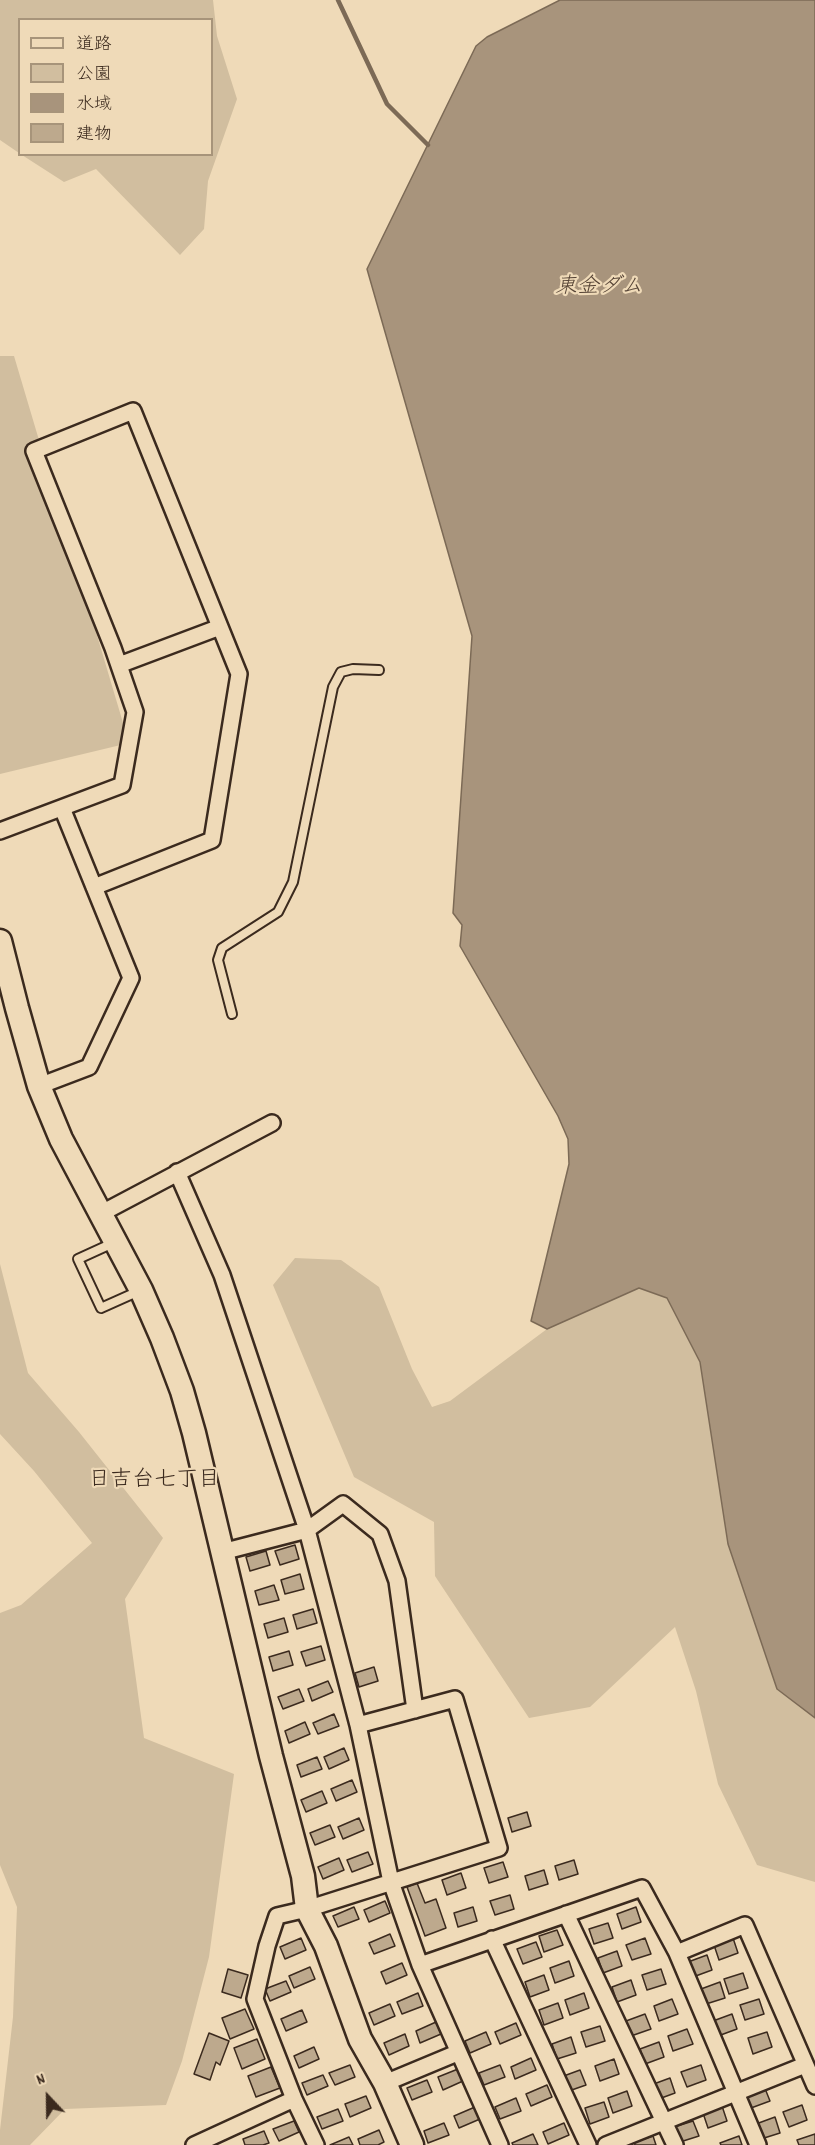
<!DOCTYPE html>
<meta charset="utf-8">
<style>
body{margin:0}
#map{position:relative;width:815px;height:2145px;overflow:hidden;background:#efdab8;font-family:Dekko,"Klee One",sans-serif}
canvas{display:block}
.legend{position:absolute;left:18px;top:18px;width:195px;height:138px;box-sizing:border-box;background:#efdab8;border:2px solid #a7947a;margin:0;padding:8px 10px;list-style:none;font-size:18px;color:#3b2a1e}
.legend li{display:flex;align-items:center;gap:12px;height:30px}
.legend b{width:30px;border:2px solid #a7947a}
.north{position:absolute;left:18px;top:2067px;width:60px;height:60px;-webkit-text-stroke:4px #efdab8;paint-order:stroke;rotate:338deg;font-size:16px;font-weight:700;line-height:24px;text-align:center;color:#3b2a1e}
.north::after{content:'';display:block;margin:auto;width:21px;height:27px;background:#3b2a1e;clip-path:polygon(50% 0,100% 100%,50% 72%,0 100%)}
</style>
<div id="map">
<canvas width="815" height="2145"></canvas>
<ul class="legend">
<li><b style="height:8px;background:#efdab8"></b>道路</li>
<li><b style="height:16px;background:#d1be9f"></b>公園</li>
<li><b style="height:16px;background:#a8947c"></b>水域</li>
<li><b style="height:16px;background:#bda98d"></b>建物</li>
</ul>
<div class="north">N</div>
</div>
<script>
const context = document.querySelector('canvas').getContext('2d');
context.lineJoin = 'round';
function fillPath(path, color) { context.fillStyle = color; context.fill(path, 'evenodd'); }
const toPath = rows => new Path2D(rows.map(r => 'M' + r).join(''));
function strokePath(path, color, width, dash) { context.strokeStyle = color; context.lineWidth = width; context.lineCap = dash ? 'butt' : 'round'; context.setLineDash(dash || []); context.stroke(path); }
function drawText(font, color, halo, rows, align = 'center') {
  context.font = font + ' Dekko,"Klee One",sans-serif'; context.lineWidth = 4.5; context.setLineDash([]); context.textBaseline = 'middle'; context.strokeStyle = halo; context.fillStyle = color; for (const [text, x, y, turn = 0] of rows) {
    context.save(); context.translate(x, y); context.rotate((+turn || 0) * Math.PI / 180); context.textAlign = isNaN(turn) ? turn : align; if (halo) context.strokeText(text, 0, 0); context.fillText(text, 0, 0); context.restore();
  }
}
fillPath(toPath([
 [0,0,213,0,217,36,237,99,208,181,204,229,180,255,96,169,64,182,22,155,212,154,212,20,20,20,19,153,0,140],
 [0,356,14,356,129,743,0,774],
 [295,1258,341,1260,379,1287,412,1369,432,1407,450,1401,547,1329,639,1288,667,1298,700,1362,728,1544,777,1689,815,1718,815,1882,757,1865,718,1784,696,1691,675,1627,590,1707,529,1718,435,1576,434,1522,354,1477,273,1285],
 [0,1264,28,1373,79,1432,163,1538,125,1599,144,1738,234,1774,209,1957,182,2061,166,2105,65,2109,30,2145,0,2145,0,2130,13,2017,17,1907,0,1865,0,1613,21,1605,92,1543,34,1471,0,1434]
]), '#d1be9f');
const water = toPath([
 [560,0,815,0,815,1718,777,1689,728,1544,700,1362,667,1298,639,1288,547,1329,531,1321,569,1164,568,1139,558,1116,460,946,462,925,453,913,472,636,367,269,476,46,487,37,560,0]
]);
fillPath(water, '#a8947c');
strokePath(water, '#7c6a56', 1.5);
strokePath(toPath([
 [338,0,387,104,428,145]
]), '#7c6a56', 4.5);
const building = toPath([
 [295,1545,299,1559,280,1565,275,1551,295,1545],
 [266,1551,270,1565,250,1571,246,1557,266,1551],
 [300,1574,304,1589,285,1594,281,1580,300,1574],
 [274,1585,279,1600,259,1605,255,1591,274,1585],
 [313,1609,317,1623,297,1629,293,1615,313,1609],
 [284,1618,288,1632,268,1638,264,1624,284,1618],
 [321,1646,325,1660,306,1666,301,1652,321,1646],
 [289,1651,293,1665,273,1671,269,1657,289,1651],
 [374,1667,378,1681,359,1687,355,1673,374,1667],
 [328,1681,333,1692,312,1701,308,1689,328,1681],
 [299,1689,304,1701,283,1709,278,1697,299,1689],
 [334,1714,339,1726,318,1734,313,1723,334,1714],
 [305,1722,310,1734,289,1743,285,1731,305,1722],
 [344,1748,349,1760,329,1769,324,1757,344,1748],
 [317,1757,322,1769,301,1777,297,1765,317,1757],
 [352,1780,357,1792,336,1801,331,1789,352,1780],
 [322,1791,327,1803,306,1812,301,1800,322,1791],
 [527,1812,531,1826,512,1832,508,1818,527,1812],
 [359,1818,364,1830,343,1839,338,1827,359,1818],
 [330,1825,335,1837,315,1845,310,1833,330,1825],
 [368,1852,373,1864,352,1872,347,1860,368,1852],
 [339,1858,344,1870,323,1879,318,1867,339,1858],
 [574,1860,578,1874,559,1880,555,1866,574,1860],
 [503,1862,508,1877,489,1883,484,1868,503,1862],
 [544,1870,548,1884,529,1890,525,1876,544,1870],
 [461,1873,466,1888,447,1895,442,1880,461,1873],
 [417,1883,425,1903,436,1899,446,1928,425,1936,407,1887,417,1883],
 [510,1895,514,1909,495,1915,490,1901,510,1895],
 [385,1901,390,1913,369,1922,364,1910,385,1901],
 [354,1907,359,1919,338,1927,333,1916,354,1907],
 [473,1907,477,1921,458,1927,454,1913,473,1907],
 [636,1907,641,1922,622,1929,617,1914,636,1907],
 [608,1923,613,1938,594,1944,589,1929,608,1923],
 [557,1930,563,1945,544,1952,539,1936,557,1930],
 [390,1934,395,1946,374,1954,369,1943,390,1934],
 [301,1938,306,1950,285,1959,280,1947,301,1938],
 [645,1938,651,1954,632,1960,626,1945,645,1938],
 [733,1938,738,1953,719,1960,714,1945,733,1938],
 [536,1942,542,1957,523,1964,517,1949,536,1942],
 [617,1951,622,1966,603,1973,598,1958,617,1951],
 [707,1955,712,1970,693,1977,688,1962,707,1955],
 [569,1961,574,1976,555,1983,550,1968,569,1961],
 [402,1963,407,1975,386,1984,381,1972,402,1963],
 [310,1967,315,1979,294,1988,289,1976,310,1967],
 [228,1969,248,1975,241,1998,222,1992,228,1969],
 [661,1969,666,1984,647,1990,642,1975,661,1969],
 [743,1973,748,1988,729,1994,724,1979,743,1973],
 [544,1975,549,1990,530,1997,525,1982,544,1975],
 [631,1980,636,1995,617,2002,612,1987,631,1980],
 [286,1981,291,1992,270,2001,265,1989,286,1981],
 [720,1982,725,1998,706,2004,701,1989,720,1982],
 [418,1993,423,2006,402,2014,397,2002,418,1993],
 [584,1993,589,2008,570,2015,565,2000,584,1993],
 [672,1999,678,2014,659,2021,654,2006,672,1999],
 [759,1999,764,2014,745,2020,740,2005,759,1999],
 [558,2003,563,2018,544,2025,539,2010,558,2003],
 [390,2004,395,2016,374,2025,369,2013,390,2004],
 [245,2009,254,2029,230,2039,222,2018,245,2009],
 [302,2010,307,2022,286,2031,281,2019,302,2010],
 [645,2014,651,2029,631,2036,626,2021,645,2014],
 [732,2014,737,2029,718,2036,713,2021,732,2014],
 [436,2022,441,2034,420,2043,416,2031,436,2022],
 [516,2023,521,2035,500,2044,495,2032,516,2023],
 [600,2026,605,2041,586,2047,581,2032,600,2026],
 [687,2029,693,2044,673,2051,668,2036,687,2029],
 [486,2032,491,2044,470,2053,465,2041,486,2032],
 [767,2032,772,2047,753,2054,748,2038,767,2032],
 [209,2033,229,2041,220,2065,216,2062,210,2080,194,2074,209,2033],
 [405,2034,409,2046,389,2055,384,2043,405,2034],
 [571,2037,576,2053,557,2059,552,2044,571,2037],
 [257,2039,265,2059,242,2069,234,2048,257,2039],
 [659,2042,664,2057,645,2064,640,2049,659,2042],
 [314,2047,319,2059,299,2068,294,2056,314,2047],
 [531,2058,536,2070,515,2079,511,2067,531,2058],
 [614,2059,619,2074,600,2081,595,2066,614,2059],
 [350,2065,355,2077,335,2085,329,2073,350,2065],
 [500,2065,505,2077,484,2085,479,2073,500,2065],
 [701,2065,706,2080,687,2087,681,2072,701,2065],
 [271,2067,280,2088,256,2097,248,2076,271,2067],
 [458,2069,463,2081,443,2090,438,2077,458,2069],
 [580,2070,586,2085,566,2092,561,2077,580,2070],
 [323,2075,328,2086,307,2095,302,2083,323,2075],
 [670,2078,675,2093,656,2100,651,2085,670,2078],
 [427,2080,432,2092,412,2100,407,2088,427,2080],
 [547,2085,552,2097,531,2106,526,2094,547,2085],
 [764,2086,770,2101,751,2108,746,2093,764,2086],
 [627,2091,632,2106,613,2113,608,2098,627,2091],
 [366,2096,371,2108,350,2117,345,2104,366,2096],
 [516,2098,521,2111,500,2119,495,2107,516,2098],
 [604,2102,609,2117,590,2124,585,2108,604,2102],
 [802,2105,807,2120,789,2127,783,2112,802,2105],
 [722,2106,727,2121,708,2128,703,2113,722,2106],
 [475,2107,480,2119,459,2128,454,2116,475,2107],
 [338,2109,343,2121,322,2129,317,2117,338,2109],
 [775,2117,780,2133,761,2139,756,2124,775,2117],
 [294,2121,299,2132,279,2141,273,2129,294,2121],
 [693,2121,699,2136,680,2142,674,2127,693,2121],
 [444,2123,449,2135,428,2143,424,2131,444,2123],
 [564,2123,569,2135,548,2144,543,2132,564,2123],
 [379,2130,384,2142,378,2145,360,2145,358,2139,379,2130],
 [264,2131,269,2143,263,2145,245,2145,243,2139,264,2131],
 [533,2134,538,2145,513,2145,512,2143,533,2134],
 [815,2134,815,2145,799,2145,797,2140,815,2134],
 [653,2136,656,2145,635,2145,634,2142,653,2136],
 [739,2136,742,2145,721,2145,720,2143,739,2136],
 [349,2137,353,2145,330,2145,349,2137]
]);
fillPath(building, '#bda98d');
strokePath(building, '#3b2a1e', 1.5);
const lane = toPath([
 [232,1014,218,960,222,948,278,912,293,882,333,687,341,672,353,669,379,670],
 [113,1243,78,1259,101,1308,139,1291]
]);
const street = toPath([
 [119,665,220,627],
 [0,831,122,785,135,712,113,648,34,451,133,411,239,674,212,840,94,887],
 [39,1086,89,1067,131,978,62,808],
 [177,1172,222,1275,307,1530,358,1725,391,1882,420,1965,500,2145],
 [100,1214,272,1123],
 [222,1552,307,1530,343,1504,380,1534,397,1581,415,1710],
 [566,1914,675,2145],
 [492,1939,588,2145],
 [677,1953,745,1925,815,2086],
 [420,1965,642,1888,677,1953,758,2145],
 [385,2083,457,2053],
 [194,2145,294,2099],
 [316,2145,294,2099,255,1999,267,1946,277,1916,307,1909,499,1848,455,1699,358,1725],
 [606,2145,805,2065]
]);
const secondary = toPath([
 [0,941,17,1008,39,1086,61,1139,141,1290,162,1338,182,1391,194,1433,271,1756,303,1876,307,1909,326,1946,360,2039,385,2083,412,2145]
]);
strokePath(lane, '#3b2a1e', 12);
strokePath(street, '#3b2a1e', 20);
strokePath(secondary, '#3b2a1e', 27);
strokePath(lane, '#efdab8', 8);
strokePath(street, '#efdab8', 15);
strokePath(secondary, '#efdab8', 22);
drawText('italic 22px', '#564436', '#efdab8', [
 ["東金ダム",599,289]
]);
drawText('22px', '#3b2a1e', '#efdab8', [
 ["日吉台七丁目",154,1482]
]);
</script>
